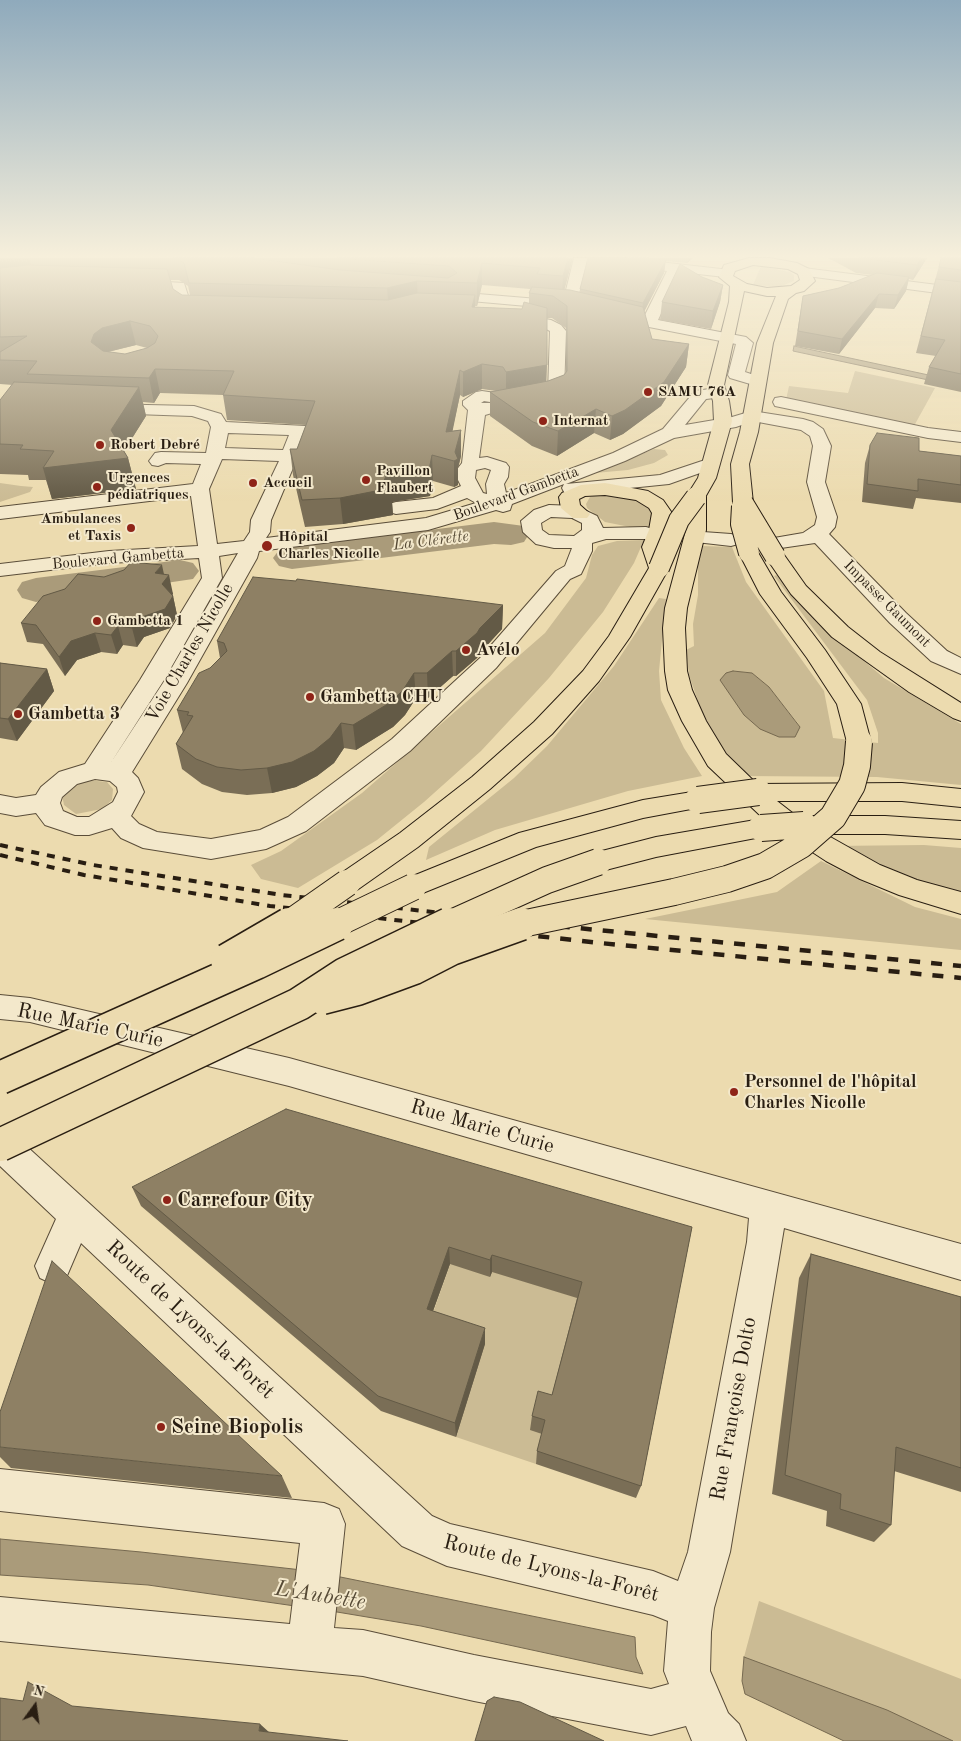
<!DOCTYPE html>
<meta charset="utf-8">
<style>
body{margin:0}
#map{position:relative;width:961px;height:1741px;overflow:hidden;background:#ecdbaf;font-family:"Old Standard TT",serif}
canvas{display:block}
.north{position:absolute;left:10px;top:1681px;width:50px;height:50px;-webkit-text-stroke:4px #f3e8cb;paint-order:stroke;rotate:14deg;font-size:14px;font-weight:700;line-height:20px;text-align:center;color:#291e12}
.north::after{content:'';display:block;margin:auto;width:18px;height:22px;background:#291e12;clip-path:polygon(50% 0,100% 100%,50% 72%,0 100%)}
</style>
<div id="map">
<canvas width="961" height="1741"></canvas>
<div class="north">N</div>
</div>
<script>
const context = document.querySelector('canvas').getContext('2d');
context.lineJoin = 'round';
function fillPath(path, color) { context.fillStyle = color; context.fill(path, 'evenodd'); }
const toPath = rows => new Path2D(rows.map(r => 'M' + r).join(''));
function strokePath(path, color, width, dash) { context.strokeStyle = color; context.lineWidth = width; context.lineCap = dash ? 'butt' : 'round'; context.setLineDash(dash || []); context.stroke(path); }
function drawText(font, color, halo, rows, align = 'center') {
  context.font = font + ' "Old Standard TT",serif'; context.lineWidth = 4; context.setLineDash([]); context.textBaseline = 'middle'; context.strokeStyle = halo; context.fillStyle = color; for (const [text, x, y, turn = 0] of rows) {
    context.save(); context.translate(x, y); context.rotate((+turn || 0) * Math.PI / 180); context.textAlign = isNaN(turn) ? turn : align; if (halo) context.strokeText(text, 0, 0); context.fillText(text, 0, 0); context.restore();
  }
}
fillPath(toPath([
 [761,266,790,272,794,275,794,281,779,287,753,285],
 [855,371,935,388,914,426,786,400,789,386,848,393],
 [654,449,665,450,668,455,654,463,628,470,595,473],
 [0,483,21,486,33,487,30,492,0,502],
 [601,494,632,497,653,509,654,524,648,528,635,528,605,522,587,508,586,504,590,497],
 [644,540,634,563,603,612,549,678,481,751,424,802,377,840,298,888,261,879,251,865,281,851,362,793,545,633,586,578,592,555,598,546,617,541],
 [702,546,732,547,746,582,824,691,833,738,878,743,878,733,867,700,774,576,777,575,808,613,884,678,961,724,961,785,877,777,743,776,719,744,701,710,689,675,686,650,694,646,693,624,698,595,698,557],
 [733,671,752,673,769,687,800,726],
 [659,598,666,599,659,671,661,700,684,748,702,776,628,791,495,830,426,860,429,847,514,778,547,746,614,666],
 [87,780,107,782,113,789,112,800,102,809,76,814,64,805,62,795,64,792],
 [924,845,961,848,961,894,923,883,832,846],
 [821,861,915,907,961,919,961,950,645,919,777,892],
 [452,1259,579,1298,536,1464,456,1437,485,1344,429,1324],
 [759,1601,961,1679,961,1741,937,1741,744,1657]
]), '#cbbb94');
const water = toPath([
 [794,346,961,382,961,387,793,351,794,346],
 [733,671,752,673,769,687,800,727,795,737,779,737,760,729,744,715,720,680,726,673,733,671],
 [0,1539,141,1552,311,1571,635,1637,636,1657,643,1674,421,1626,337,1612,148,1585,0,1575,0,1539],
 [744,1657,887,1710,953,1741,844,1741,745,1694,742,1681,744,1657]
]);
fillPath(water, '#aa9b7a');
strokePath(water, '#766950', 1);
fillPath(toPath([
 [494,522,524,526,529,534,524,542,511,545,494,544,292,569,279,566,273,558,279,550,292,547,494,522],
 [180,560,193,563,199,571,193,579,36,602,22,598,17,590,22,582,36,578,180,560]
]), '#aa9b7a');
const minor = toPath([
 [574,258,624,258,730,270,732,273,730,276,725,277,680,272,658,320,746,337,753,343,745,372,763,378,765,381,757,386,730,378,728,375,736,344,608,319,606,316,613,312,644,317,667,271,587,261,576,306,569,310,564,309,562,306,574,258],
 [804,268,961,288,961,296,799,275,797,272,804,268],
 [134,280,184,283,192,308,206,308,213,312,206,316,181,315,173,290,129,287,127,284,129,281,134,280],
 [442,291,538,299,545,303,538,307,437,298,435,295,437,292,442,291],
 [510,313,551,320,561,325,566,331,564,393,560,401,535,405,529,404,527,400,529,396,548,393,550,331,542,327,505,320,503,317,510,313],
 [717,388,723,389,725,393,723,397,706,399,685,425,732,417,752,411,803,419,813,422,823,429,831,446,825,482,837,517,835,527,829,534,906,613,947,651,961,658,961,674,931,661,890,623,815,543,781,548,774,546,771,542,774,538,803,533,815,525,817,517,807,482,813,446,810,436,801,430,753,421,736,427,674,438,625,461,566,484,660,475,711,458,717,459,720,463,717,467,669,484,571,494,564,492,562,488,564,484,512,504,510,510,503,512,496,510,428,530,259,551,257,558,187,683,132,772,138,778,144,792,131,816,139,824,157,832,211,839,260,830,288,817,392,739,480,658,556,571,565,566,572,548,554,548,536,544,523,532,521,521,534,510,549,505,576,506,597,516,603,528,646,527,653,529,656,533,653,537,646,539,606,539,592,543,592,551,581,574,570,579,496,668,410,751,306,831,266,849,211,859,143,848,121,838,112,828,89,835,75,835,45,825,36,813,16,816,0,813,0,795,16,798,36,795,41,787,59,772,85,764,140,680,202,578,199,558,109,563,0,576,0,564,109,551,198,546,191,496,0,519,0,507,193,484,201,464,166,463,158,466,152,465,149,461,155,453,161,452,206,453,211,427,208,421,192,416,106,413,100,412,97,408,100,404,194,406,221,414,226,422,306,426,309,430,271,520,270,532,266,538,426,518,476,503,467,498,437,509,396,514,389,512,386,508,389,504,396,502,433,498,461,486,457,478,458,468,462,463,468,410,463,405,463,401,476,392,482,391,502,394,508,405,506,409,485,415,479,458,487,457,506,463,509,467,508,477,504,484,506,493,613,453,663,429,695,391,717,388],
 [484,401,490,402,490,403,481,403,484,401],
 [228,433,289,435,283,450,225,448,228,433],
 [222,459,279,461,251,520,250,532,244,541,217,544,209,489,222,459],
 [485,468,491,470,486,484,487,494,483,493,475,478,476,470,485,468],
 [551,517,572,518,582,523,582,530,574,536,549,535,542,530,541,523,551,517],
 [238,553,163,683,110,764,164,680,222,578,219,556,238,553],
 [95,779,110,781,117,787,118,792,113,802,89,817,77,817,63,811,60,803,62,797,77,784,95,779],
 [781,397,928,428,961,432,961,442,928,438,775,406,773,402,775,398,781,397],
 [703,532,731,534,738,536,741,540,738,544,731,546,696,542,693,538,696,534,703,532],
 [0,995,30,998,289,1058,961,1244,961,1280,784,1228,730,1552,714,1608,711,1632,710,1671,728,1713,739,1724,746,1741,692,1741,686,1726,651,1735,474,1701,363,1676,0,1641,0,1597,290,1624,300,1543,0,1511,0,1469,324,1503,339,1509,345,1524,334,1628,363,1630,474,1655,651,1689,669,1684,664,1671,668,1621,653,1615,447,1566,402,1546,81,1243,66,1278,53,1284,40,1278,35,1266,56,1219,0,1166,0,1129,12,1133,432,1516,450,1524,653,1571,678,1581,688,1552,747,1242,749,1218,289,1086,30,1022,0,1019,0,995]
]);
const major = toPath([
 [749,258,770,258,797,263,809,269,815,281,804,291,796,293,788,299,773,343,758,432,749,464,753,503,750,507,743,509,736,507,733,503,731,464,740,432,757,343,776,296,767,296,744,291,724,385,729,401,732,421,716,478,703,501,696,503,689,501,686,497,698,478,714,421,713,401,708,385,729,302,730,286,719,277,724,265,749,258],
 [753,265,788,269,798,274,800,280,791,286,767,288,747,284,733,276,735,271,753,265]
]);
const highway = toPath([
 [605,483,648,491,663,500,672,513,669,530,662,547,669,568,630,637,599,681,552,734,490,789,418,847,357,890,347,893,337,890,333,883,337,876,400,833,472,777,534,722,583,671,609,636,649,568,642,547,649,530,652,513,649,508,636,500,605,495,585,496,579,499,580,505,590,514,587,518,573,518,561,508,559,497,562,493,581,485,605,483],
 [696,491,703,493,706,497,706,530,687,608,685,628,687,671,692,690,706,721,726,754,757,784,902,783,961,789,961,807,902,801,777,801,799,818,806,816,885,816,961,821,961,839,885,834,825,834,880,865,917,880,961,892,961,914,899,895,860,879,826,861,774,827,770,835,761,837,656,857,598,872,588,869,584,862,588,855,598,852,656,837,761,819,765,820,708,766,682,721,668,690,665,671,663,628,665,608,686,530,686,497,689,493,696,491],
 [749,547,756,549,781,592,825,650,861,704,871,742,868,748,859,750,850,748,847,742,837,704,807,658,760,594,739,553,742,549,749,547],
 [775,550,782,552,806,586,848,627,880,652,961,703,961,721,953,718,909,692,832,637,791,594,765,556,768,552,775,550],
 [698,791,707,794,711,800,707,806,643,818,536,847,413,897,403,894,399,887,403,880,519,833,643,800,698,791]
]);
strokePath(minor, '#5a4d39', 2);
strokePath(major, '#291e12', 2);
strokePath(highway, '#291e12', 2);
fillPath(minor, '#f3e8cb');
fillPath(major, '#ecdbaf');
fillPath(highway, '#ecdbaf');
strokePath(toPath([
 [0,845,93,865,282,895,548,925],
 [0,855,84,875,270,906,440,925]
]), '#291e12', 4, [8, 8]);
strokePath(toPath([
 [429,924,600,943,961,978],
 [537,924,961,966]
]), '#291e12', 4.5, [11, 11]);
const highwayBridgeFar2 = toPath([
 [743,503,775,556],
 [742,506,741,524,749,553],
 [659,568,679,520,696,497]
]);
const highwayBridgeFar1 = toPath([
 [698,800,758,792],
 [761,828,804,825],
 [287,925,347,883],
 [334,925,413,887],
 [447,925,547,880,598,862],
 [517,925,674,892,727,879,765,866,801,845,833,817,852,785,857,766,859,742]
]);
const highwayBridge = toPath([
 [227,960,289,924],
 [322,998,357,989,414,968,451,949,521,924],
 [0,1078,256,963,337,924],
 [0,1145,299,1004,345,974,449,924]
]);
strokePath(highwayBridgeFar2, '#291e12', 22, []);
strokePath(highwayBridgeFar1, '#291e12', 28, []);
strokePath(highwayBridge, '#291e12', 35, []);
strokePath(highwayBridgeFar2, '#ecdbaf', 20);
strokePath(highwayBridgeFar1, '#ecdbaf', 26);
strokePath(highwayBridge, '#ecdbaf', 32);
fillPath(toPath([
 [0,258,573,258,564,290,580,292,588,258,693,258,687,263,665,261,664,273,644,311,652,339,689,344,686,367,661,406,623,434,610,440,594,433,557,456,532,446,490,416,490,392,496,391,482,389,463,397,460,395,452,431,461,430,461,456,458,468,458,485,454,487,433,481,430,496,392,502,393,515,343,524,305,527,293,475,290,449,297,449,306,425,227,420,223,395,160,393,154,403,143,402,146,416,124,451,128,458,136,489,52,499,46,480,29,480,28,475,0,474,0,400,13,385,0,384],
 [170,280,179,280,188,286,190,295,182,295,173,289],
 [482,285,530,289,529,293,529,303,522,309,475,307,475,306,477,306],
 [547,318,552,318,566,328,566,372,564,375,546,382],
 [136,345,147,348,125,354,107,352],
 [827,258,927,258,913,280,909,279,906,291,894,309,875,308,839,354,795,346,803,296,839,288,872,275,856,273,832,260],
 [941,258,961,258,961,392,924,384,929,367,936,356,916,353],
 [702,277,723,285,720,302,711,329,660,320,662,302],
 [870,445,961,456,961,503,916,498,913,509,862,502,865,463],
 [164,574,173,594,172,595,173,596,177,615,170,628,144,637,137,647,123,645,117,654,101,652,77,660,65,676,43,644,27,642,21,623,104,577],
 [503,605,502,629,480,653,477,658,456,676,453,676,428,698,416,698,405,715,393,727,356,750,344,748,334,763,317,776,296,787,272,793,247,795,222,792,202,784,182,769,176,744,183,733,177,710,210,668,220,658,217,641],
 [0,663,47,669,54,691,17,741,0,738],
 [132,1187,692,1227,641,1486,636,1498,536,1464,537,1451,542,1434,530,1430,532,1416,552,1395,577,1298,492,1272,490,1277,450,1264,433,1311,485,1344,456,1437,381,1411,141,1206],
 [811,1254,961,1297,961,1492,894,1471,891,1525,874,1542,826,1526,827,1511,772,1494,799,1278],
 [0,1447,282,1476,292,1498,11,1468,0,1457]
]), '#7a6e56');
fillPath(toPath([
 [0,258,29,258,34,276,0,281],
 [568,258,573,258,562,299,563,276],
 [688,258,693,258,687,263],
 [921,258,927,258,913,280,917,265],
 [666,260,664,273,642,316,643,303],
 [482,263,482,285,477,306,477,283],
 [909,277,906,291,894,309,898,295],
 [417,281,418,304,389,311,387,288],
 [723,285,720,302,711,329,713,311],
 [879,294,875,308,839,354,842,339],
 [475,295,475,318,472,307],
 [130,321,136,345,108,352,100,359,91,342,94,334,102,328],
 [689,344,686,367,661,406,623,434,610,440,612,416],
 [482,364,482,389,463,397,463,372],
 [547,365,546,390,506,397,506,372],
 [155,369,160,393,154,403,149,378],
 [460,370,460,395,447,458,446,432],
 [139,387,146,416,119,459,128,458,136,489,52,499,43,468,111,430],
 [596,409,594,433,557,456,558,431],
 [461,430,461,456,458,468,458,485,454,487,454,461,455,452],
 [432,455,433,481,430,496,392,502,393,515,343,524,340,498,383,483,386,476],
 [162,565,165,579,169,575,173,594,167,602,155,573],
 [173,596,177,615,170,628,144,637,137,647,132,628,139,618],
 [503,605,502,629,480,653,477,658,456,676,456,651],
 [118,626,123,645,117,654,111,635],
 [95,633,101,652,77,660,65,676,59,657,71,641],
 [452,651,453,676,428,698,427,673],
 [47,669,54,691,17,741,8,719],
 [414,673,416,698,405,715,393,727,356,750,353,725],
 [341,723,344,748,334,763,317,776,296,787,272,793,267,768],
 [449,1247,450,1264,428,1325,427,1309],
 [492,1255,492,1272,490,1277,490,1260],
 [485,1328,485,1344,456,1437,455,1423],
 [260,1724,270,1733,259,1731]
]), '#635a46');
const building = toPath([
 [174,258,253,258,340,270,448,278,457,273,449,266,334,258,568,258,563,276,537,274,540,268,482,263,477,283,417,281,387,288,189,283,184,263,174,258],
 [588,258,647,258,666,260,643,303,580,289,588,258],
 [860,258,921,258,917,265,860,258],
 [941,258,961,258,961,270,939,267,941,258],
 [680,264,702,277,723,285,713,311,662,302,680,264],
 [28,265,167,269,173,289,182,295,388,300,417,293,475,295,472,307,522,309,524,302,547,308,547,365,506,372,503,367,482,364,463,372,460,370,446,432,461,430,455,452,458,459,454,461,432,455,429,470,386,476,383,483,391,488,340,498,302,500,290,449,297,449,315,401,223,395,234,371,155,369,149,378,27,374,37,361,0,360,0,352,27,336,0,337,0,268,28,265],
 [130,321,150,326,158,336,155,343,147,348,125,354,103,351,91,342,94,334,102,328,130,321],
 [877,273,909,277,898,295,879,294,842,339,798,331,803,296,839,288,877,273],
 [936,279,961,282,961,374,929,367,945,340,921,336,936,279],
 [532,287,570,290,643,307,652,339,689,344,664,382,625,410,612,416,596,409,558,431,533,422,490,392,548,381,564,375,567,371,567,306,553,296,529,293,532,287],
 [14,382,139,387,111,430,128,458,43,468,54,451,20,449,23,445,0,444,0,400,14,382],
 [877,433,919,438,919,451,961,456,961,485,918,479,918,491,867,484,870,445,877,433],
 [131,562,162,565,155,573,169,575,162,584,173,596,165,609,139,618,132,628,118,626,111,635,95,633,71,641,59,657,36,625,21,623,43,596,65,589,78,574,104,577,124,570,131,562],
 [253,577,296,581,297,579,503,605,480,628,477,633,456,651,452,651,427,673,414,673,403,690,391,702,353,725,341,723,330,738,314,751,292,762,267,768,241,770,217,767,196,759,176,744,193,716,187,715,189,712,177,710,199,673,210,668,227,651,224,643,217,641,253,577],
 [0,663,47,669,8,719,0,718,0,663],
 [286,1109,692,1227,641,1486,537,1451,545,1420,532,1416,538,1391,552,1395,582,1282,492,1255,490,1260,449,1247,427,1309,485,1328,455,1423,378,1396,132,1187,286,1109],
 [811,1254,961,1297,961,1468,896,1447,891,1525,840,1509,841,1494,785,1475,811,1254],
 [52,1261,282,1476,0,1447,0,1412,52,1261],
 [28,1682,72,1706,260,1724,259,1731,348,1741,0,1741,0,1698,23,1701,28,1682],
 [494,1697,520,1702,604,1741,475,1741,487,1701,494,1697]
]);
fillPath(building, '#8e8064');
strokePath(building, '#635a46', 1);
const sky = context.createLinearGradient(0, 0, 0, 501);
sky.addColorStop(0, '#8faabc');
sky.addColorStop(0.51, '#f6efdb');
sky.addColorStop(1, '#f6efdb00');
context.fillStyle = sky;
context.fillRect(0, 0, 961, 501);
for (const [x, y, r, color] of [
 [648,392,5,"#8f2418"],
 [543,421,5,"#8f2418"],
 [100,445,5,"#8f2418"],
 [366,480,5,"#8f2418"],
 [253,483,5,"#8f2418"],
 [97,487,5,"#8f2418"],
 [131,528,5,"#8f2418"],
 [267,546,6,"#8f2418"],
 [97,621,5,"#8f2418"],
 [466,650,5,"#8f2418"],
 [310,697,5,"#8f2418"],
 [18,714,5,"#8f2418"],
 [734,1092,5,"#8f2418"],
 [167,1200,5,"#8f2418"],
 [161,1427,5,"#8f2418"]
]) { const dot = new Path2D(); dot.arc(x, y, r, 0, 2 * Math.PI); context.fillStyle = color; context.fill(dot); strokePath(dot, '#f3e8cb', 2); }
drawText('bold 15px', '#291e12', '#f3e8cb', [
 ["SAMU 76A",658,392],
 ["Internat",553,421],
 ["Robert Debré",110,445],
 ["Pavillon",376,471],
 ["Flaubert",376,488],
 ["Urgences",107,478],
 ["pédiatriques",107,495],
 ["Accueil",263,483],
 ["Ambulances",121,519,"right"],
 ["et Taxis",121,536,"right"],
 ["Hôpital",278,537],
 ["Charles Nicolle",278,554],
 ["Gambetta 1",107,621]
], 'left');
drawText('15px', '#291e12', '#f3e8cb', [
 ["Boulevard Gambetta",516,494,-20],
 ["Boulevard Gambetta",118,559,-5],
 ["Impasse Gaumont",887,604,45]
]);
drawText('italic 16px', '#564a36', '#f3e8cb', [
 ["La Clérette",431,541,-7]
]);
drawText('bold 18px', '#291e12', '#f3e8cb', [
 ["Avélo",476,650],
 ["Gambetta CHU",320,697],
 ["Gambetta 3",28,714],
 ["Personnel de l'hôpital",744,1082],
 ["Charles Nicolle",744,1103]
], 'left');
drawText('18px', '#291e12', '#f3e8cb', [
 ["Voie Charles Nicolle",190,653,-60]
]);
drawText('21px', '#291e12', '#f3e8cb', [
 ["Rue Marie Curie",90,1026,12],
 ["Rue Marie Curie",482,1127,16],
 ["Route de Lyons-la-Forêt",190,1320,43],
 ["Rue Françoise Dolto",734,1409,-80],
 ["Route de Lyons-la-Forêt",551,1569,14]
]);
drawText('bold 21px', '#291e12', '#f3e8cb', [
 ["Carrefour City",177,1200],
 ["Seine Biopolis",171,1427]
], 'left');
drawText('italic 22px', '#564a36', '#f3e8cb', [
 ["L'Aubette",320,1596,9]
]);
</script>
